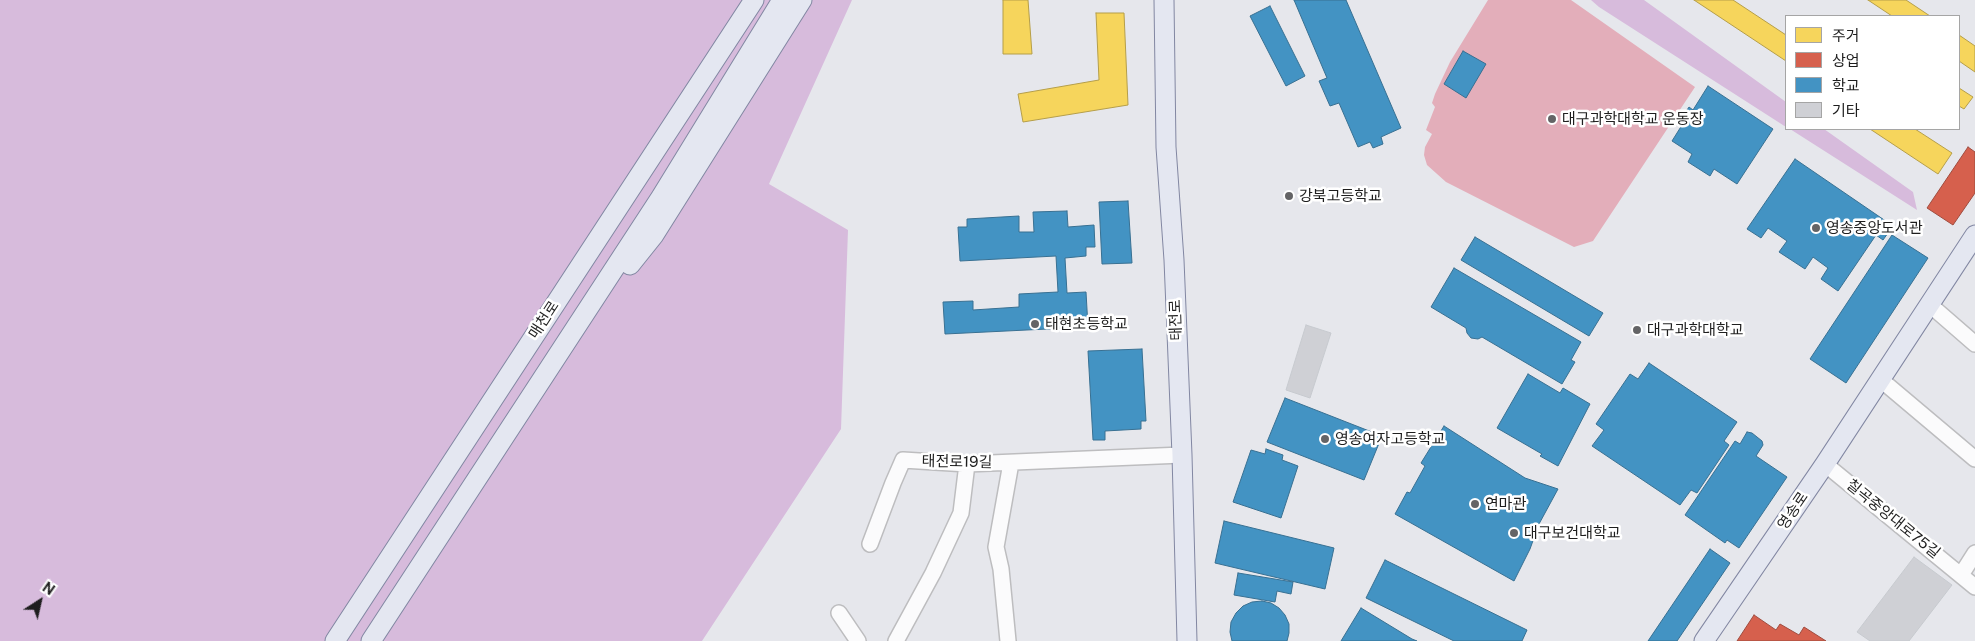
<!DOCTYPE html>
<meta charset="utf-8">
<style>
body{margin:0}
#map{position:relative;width:1975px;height:641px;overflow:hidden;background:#e6e7ec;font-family:"Public Sans","Noto Sans KR",sans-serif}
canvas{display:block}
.legend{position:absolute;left:1785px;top:15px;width:175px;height:115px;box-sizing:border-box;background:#fff;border:1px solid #a5a5a5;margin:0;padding:6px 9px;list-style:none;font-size:15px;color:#1e1e1e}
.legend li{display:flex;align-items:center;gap:10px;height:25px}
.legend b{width:25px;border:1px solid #a5a5a5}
.north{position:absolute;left:15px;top:576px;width:50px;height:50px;-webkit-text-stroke:4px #fff;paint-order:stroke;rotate:35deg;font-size:14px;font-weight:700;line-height:20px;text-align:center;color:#1e1e1e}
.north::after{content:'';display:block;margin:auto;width:18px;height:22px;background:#1e1e1e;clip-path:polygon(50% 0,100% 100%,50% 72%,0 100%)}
</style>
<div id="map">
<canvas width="1975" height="641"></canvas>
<ul class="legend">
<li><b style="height:14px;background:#f6d55c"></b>주거</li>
<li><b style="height:14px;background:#d6604d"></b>상업</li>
<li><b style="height:14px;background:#4393c3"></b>학교</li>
<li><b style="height:14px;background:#cfd0d5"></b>기타</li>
</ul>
<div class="north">N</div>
</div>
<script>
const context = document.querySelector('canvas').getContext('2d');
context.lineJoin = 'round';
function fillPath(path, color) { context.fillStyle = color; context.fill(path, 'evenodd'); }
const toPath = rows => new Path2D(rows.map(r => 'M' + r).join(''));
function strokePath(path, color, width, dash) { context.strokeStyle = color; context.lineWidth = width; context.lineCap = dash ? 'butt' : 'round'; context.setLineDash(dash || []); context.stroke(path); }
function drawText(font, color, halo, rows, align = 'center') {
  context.font = font + ' "Public Sans","Noto Sans KR",sans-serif'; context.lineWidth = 5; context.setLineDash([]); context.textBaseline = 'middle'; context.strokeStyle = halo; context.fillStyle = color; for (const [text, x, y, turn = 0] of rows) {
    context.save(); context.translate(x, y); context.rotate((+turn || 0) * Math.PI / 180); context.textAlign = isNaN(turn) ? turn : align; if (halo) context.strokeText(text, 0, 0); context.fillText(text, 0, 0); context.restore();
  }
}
fillPath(toPath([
 [0,0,852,0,769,184,848,230,841,429,702,641,0,641],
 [1591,0,1644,0,1786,102,1786,127,1599,7],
 [1790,129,1824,129,1913,192,1917,210]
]), '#d7bbdc');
fillPath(toPath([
 [1488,0,1571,0,1695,87,1593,241,1574,247,1446,182,1427,165,1424,155,1425,147,1432,134,1426,130,1435,107,1432,103,1435,94,1450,62]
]), '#e3aeba');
const homes = toPath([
 [1003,0,1028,0,1032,54,1003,54,1003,0],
 [1694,0,1733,0,1786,35,1786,61,1694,0],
 [1868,0,1906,0,1930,16,1892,16,1868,0],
 [1096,13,1124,13,1128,105,1023,122,1018,94,1099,80,1096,13],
 [1959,35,1975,46,1975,72,1959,61,1959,35],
 [1959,88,1973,97,1964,109,1959,106,1959,88],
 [1870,129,1915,129,1952,153,1938,174,1870,129]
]);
fillPath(homes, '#f6d55c');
strokePath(homes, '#b59e49', 1);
const shops = toPath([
 [1968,147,1975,152,1975,193,1953,225,1927,208,1968,147],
 [1754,615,1776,630,1780,624,1799,635,1804,627,1826,641,1737,641,1754,615]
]);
fillPath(shops, '#d6604d');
strokePath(shops, '#9f4c3f', 1);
const schools = toPath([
 [1294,0,1346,0,1401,128,1381,137,1383,144,1373,148,1370,142,1358,147,1339,103,1330,106,1319,81,1327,78,1294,0],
 [1270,6,1305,76,1286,86,1250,16,1270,6],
 [1463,51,1486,64,1466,98,1444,84,1463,51],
 [1708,86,1773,129,1737,184,1714,169,1710,176,1688,162,1692,154,1672,141,1682,125,1679,122,1689,107,1693,110,1708,86],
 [1795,159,1893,226,1883,240,1876,235,1838,291,1821,279,1828,268,1813,257,1805,269,1779,252,1787,241,1768,228,1761,238,1747,229,1795,159],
 [1128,201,1132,263,1102,264,1099,202,1128,201],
 [1067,211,1068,227,1094,225,1095,247,1086,247,1086,256,1065,258,1067,293,1086,292,1088,327,945,334,943,302,973,301,973,310,1019,307,1019,294,1058,292,1056,256,960,261,958,227,967,227,967,219,1019,216,1019,232,1034,232,1033,212,1067,211],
 [1892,235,1928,258,1846,383,1810,359,1892,235],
 [1475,237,1603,313,1589,336,1461,260,1475,237],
 [1454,268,1581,342,1571,360,1575,362,1562,384,1482,337,1478,339,1471,338,1467,333,1466,328,1431,307,1454,268],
 [1142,349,1146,421,1141,421,1141,429,1105,431,1105,440,1093,440,1088,351,1142,349],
 [1649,363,1737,422,1724,441,1729,445,1697,493,1691,490,1680,505,1592,446,1604,430,1596,424,1630,374,1638,379,1649,363],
 [1528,374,1560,393,1563,388,1590,404,1558,466,1540,456,1542,454,1497,428,1528,374],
 [1285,398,1382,436,1364,480,1267,442,1285,398],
 [1444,426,1525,478,1558,489,1539,524,1530,549,1514,581,1395,514,1407,492,1410,493,1425,466,1421,463,1444,426],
 [1747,432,1752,433,1762,441,1763,445,1756,456,1787,477,1739,548,1727,540,1725,543,1685,515,1735,441,1740,444,1747,432],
 [1266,449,1283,455,1282,460,1298,466,1281,518,1233,502,1251,450,1265,454,1266,449],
 [1224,521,1334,548,1325,589,1215,563,1224,521],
 [1710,549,1730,563,1677,641,1648,641,1710,549],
 [1385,560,1527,630,1522,641,1454,641,1366,598,1385,560],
 [1238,573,1293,582,1291,594,1277,591,1275,602,1234,595,1238,573],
 [1262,601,1271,603,1279,608,1285,615,1289,624,1289,633,1287,641,1232,641,1230,632,1231,622,1236,613,1243,606,1252,602,1262,601],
 [1361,608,1412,639,1417,641,1341,641,1361,608]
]);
fillPath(schools, '#4393c3');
strokePath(schools, '#387092', 1);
const building = toPath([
 [1306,325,1331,333,1310,398,1286,390,1306,325],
 [1914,557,1952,585,1909,641,1870,641,1857,632,1914,557]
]);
fillPath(building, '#cfd0d5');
strokePath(building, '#c7cacf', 1);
const minor = toPath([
 [1929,304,1975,344],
 [1880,379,1975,459],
 [1825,464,1975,587],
 [870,544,893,483,903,460,967,464,1182,455],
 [1961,575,1975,553],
 [839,613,858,641],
 [896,641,933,573,961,513,967,464],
 [1008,641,1001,569,996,547,1011,463]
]);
const major = toPath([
 [1164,0,1166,147,1174,260,1182,455,1187,641],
 [630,265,654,235,802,0],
 [335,641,754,0],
 [371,641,661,197,782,0],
 [1704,641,1825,464,1975,235]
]);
strokePath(minor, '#bdbdbf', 18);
strokePath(major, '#8287a2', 21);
strokePath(minor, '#fbfbfc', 15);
strokePath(major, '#e4e7f1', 19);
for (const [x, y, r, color] of [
 [1552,119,5,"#646466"],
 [1289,196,5,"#646466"],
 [1816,228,5,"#646466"],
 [1035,324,5,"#646466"],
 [1637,330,5,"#646466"],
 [1325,439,5,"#646466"],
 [1475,504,5,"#646466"],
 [1514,533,5,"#646466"]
]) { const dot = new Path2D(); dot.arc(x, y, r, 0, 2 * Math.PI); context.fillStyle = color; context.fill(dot); strokePath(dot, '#fff', 2); }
drawText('15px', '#1e1e1e', '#fff', [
 ["대구과학대학교 운동장",1562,119],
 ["강북고등학교",1299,196],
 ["영송중앙도서관",1826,228],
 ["태현초등학교",1045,324],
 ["대구과학대학교",1647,330],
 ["영송여자고등학교",1335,439],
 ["연마관",1485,504],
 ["대구보건대학교",1524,533]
], 'left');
drawText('15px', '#1e1e1e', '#fff', [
 ["매천로",544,320,-57],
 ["태전로",1176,320,-92],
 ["태전로19길",957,462,1],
 ["영송로",1793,511,-56],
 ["칠곡중앙대로75길",1893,519,39]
]);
</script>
